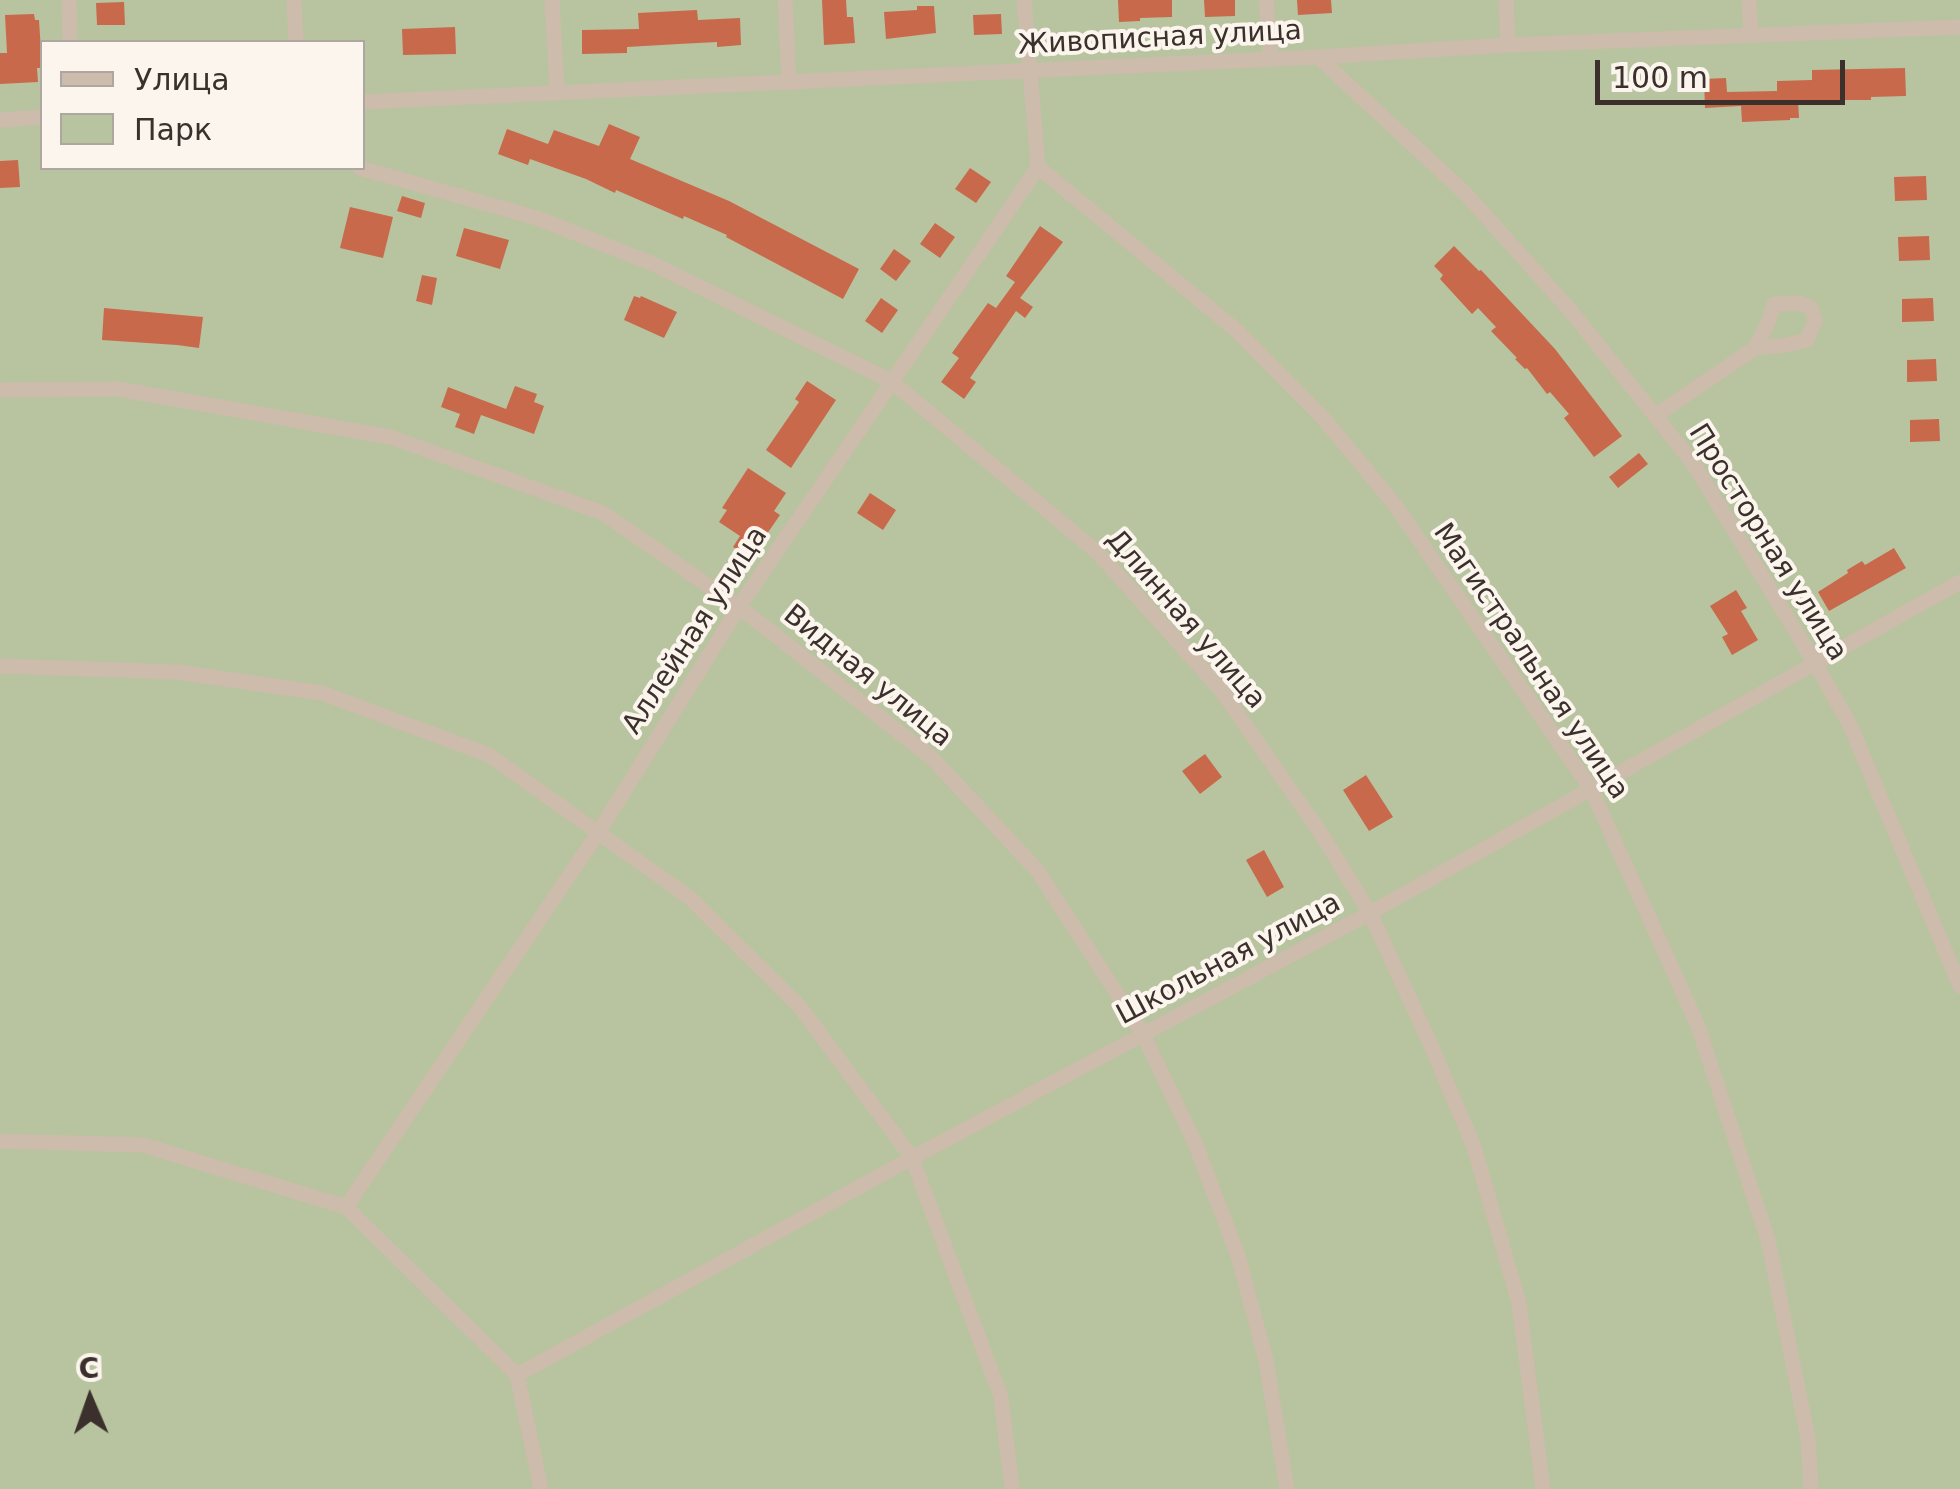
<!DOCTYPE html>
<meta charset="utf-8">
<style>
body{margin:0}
#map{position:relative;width:1960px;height:1489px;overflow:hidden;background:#f4ebe1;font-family:"DejaVu Sans",sans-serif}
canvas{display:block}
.legend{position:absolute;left:40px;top:40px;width:325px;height:130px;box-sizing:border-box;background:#fbf5ee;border:2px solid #aea6a0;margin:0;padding:12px 18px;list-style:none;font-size:30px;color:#3b302b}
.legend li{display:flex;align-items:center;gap:20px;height:50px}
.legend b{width:50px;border:2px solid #aea6a0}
.north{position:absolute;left:40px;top:1349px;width:100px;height:100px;-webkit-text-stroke:8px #fbf5ee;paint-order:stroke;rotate:358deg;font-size:28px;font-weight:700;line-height:40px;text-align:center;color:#3b302b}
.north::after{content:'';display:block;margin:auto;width:35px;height:45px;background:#3b302b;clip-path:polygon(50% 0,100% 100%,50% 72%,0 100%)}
.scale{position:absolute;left:1595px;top:60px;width:250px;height:45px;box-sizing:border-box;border:5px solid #3b302b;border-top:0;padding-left:12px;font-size:30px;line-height:35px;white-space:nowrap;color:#3b302b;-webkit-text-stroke:8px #fbf5ee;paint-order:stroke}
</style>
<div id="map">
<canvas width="1960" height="1489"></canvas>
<ul class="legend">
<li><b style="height:12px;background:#cdbbac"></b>Улица</li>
<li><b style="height:28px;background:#b8c4a0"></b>Парк</li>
</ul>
<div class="north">С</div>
<div class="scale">100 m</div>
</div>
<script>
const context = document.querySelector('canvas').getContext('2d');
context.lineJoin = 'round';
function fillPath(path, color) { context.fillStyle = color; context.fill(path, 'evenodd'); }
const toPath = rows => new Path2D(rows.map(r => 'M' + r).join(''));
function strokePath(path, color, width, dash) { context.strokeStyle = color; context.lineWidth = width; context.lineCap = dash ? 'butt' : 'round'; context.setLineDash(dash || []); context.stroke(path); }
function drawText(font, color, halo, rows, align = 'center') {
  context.font = font + ' "DejaVu Sans",sans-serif'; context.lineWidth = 8; context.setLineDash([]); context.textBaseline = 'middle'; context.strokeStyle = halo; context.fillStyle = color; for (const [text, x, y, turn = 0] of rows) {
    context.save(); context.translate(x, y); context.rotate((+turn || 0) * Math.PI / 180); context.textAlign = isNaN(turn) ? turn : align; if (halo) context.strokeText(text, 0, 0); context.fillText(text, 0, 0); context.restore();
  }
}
fillPath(toPath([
 [0,0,1960,0,1960,1489,0,1489],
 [42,42,362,42,362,168,42,168]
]), '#b8c4a0');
fillPath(toPath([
 [822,0,846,0,847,17,853,17,855,43,824,45],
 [1118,0,1172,0,1172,17,1140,18,1140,21,1119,22],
 [1204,0,1235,0,1235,16,1205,17],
 [1297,0,1331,0,1332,13,1298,15],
 [124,2,125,25,97,25,96,3],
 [917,6,934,6,936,33,886,39,884,12,917,10],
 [697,10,698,20,740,18,741,45,717,47,717,42,679,44,627,47,627,53,582,54,582,30,639,29,638,13],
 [34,14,35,20,39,20,41,51,42,51,42,68,37,68,38,82,0,84,0,53,7,53,5,15],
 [1001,14,1002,34,974,35,973,15],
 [455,27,456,54,403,55,402,29],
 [1905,68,1906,96,1871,97,1871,100,1798,100,1799,118,1790,118,1790,120,1742,122,1741,106,1705,108,1704,79,1726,78,1727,92,1777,91,1777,81,1812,80,1812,70],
 [609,124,640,137,630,159,729,201,859,269,843,299,726,237,727,235,684,216,683,219,616,190,615,193,586,179,530,159,528,165,498,154,507,129,548,144,554,130,599,146],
 [18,160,20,187,0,188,0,161],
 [970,168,991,182,976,203,955,189],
 [1926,176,1927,200,1895,201,1894,177],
 [402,196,425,203,421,218,397,211],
 [350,207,393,217,383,258,340,248],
 [935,223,955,237,940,258,920,244],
 [1040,226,1063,242,1020,298,1033,307,1025,318,1016,311,970,378,976,382,964,399,941,382,959,358,952,353,988,303,996,308,1015,282,1006,276],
 [464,228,509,240,500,269,456,256],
 [1929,236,1930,260,1899,261,1898,237],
 [1454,246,1479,271,1481,270,1555,349,1622,436,1594,457,1564,418,1569,414,1550,392,1547,394,1527,368,1525,369,1515,359,1517,358,1491,331,1496,327,1478,308,1472,314,1440,279,1443,275,1434,266],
 [894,249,911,261,896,281,880,269],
 [422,275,437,278,432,305,416,301],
 [634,296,640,298,641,296,677,312,664,338,624,320],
 [881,298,898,310,882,333,865,321],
 [1933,298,1934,321,1902,322,1902,299],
 [104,308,203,317,199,348,177,345,102,340],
 [1936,359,1937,381,1907,382,1907,360],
 [807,381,836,400,791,468,766,450,799,402,795,399],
 [515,386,537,394,534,402,544,406,534,434,481,415,474,434,455,427,460,414,441,407,448,387,506,409],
 [1939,419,1940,441,1910,442,1910,420],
 [1639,453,1648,464,1618,488,1609,477],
 [748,468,786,493,774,511,780,515,762,541,757,538,746,555,733,547,740,536,719,522,727,510,722,508],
 [870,493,896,510,883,530,857,513],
 [1894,548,1906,568,1829,611,1818,592,1848,573,1847,570,1862,561,1865,565],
 [1736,590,1747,608,1741,611,1758,640,1732,655,1722,637,1728,634,1710,606],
 [1205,754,1222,777,1200,794,1182,771],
 [1366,775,1393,817,1369,831,1343,790],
 [1264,850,1284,887,1267,897,1246,860]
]), '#c8694b');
strokePath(toPath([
 [69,0,70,42],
 [294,0,296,42],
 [552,0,557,92],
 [785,0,789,83],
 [1266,0,1271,58],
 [1506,0,1508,45],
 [1749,0,1751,35],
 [1318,57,1465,193,1570,310,1693,463,1815,663,1850,725,1960,986],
 [362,102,1318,57,1508,45,1960,27],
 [0,120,42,117],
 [1038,167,1236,330,1324,419,1395,505,1591,789,1698,1026,1768,1240,1808,1438,1811,1489],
 [360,168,537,218,653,264,891,381,1097,552,1221,690,1320,832,1370,913,1430,1043,1474,1147,1519,1303,1543,1489],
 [0,390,118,389,390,437,603,513,739,607,931,757,1037,870,1143,1034,1195,1143,1238,1256,1266,1360,1287,1489],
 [1655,416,1755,348,1768,323,1774,304,1800,303,1811,308,1815,321,1807,340,1787,345,1755,348],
 [0,666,177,672,322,693,489,755,690,898,800,1007,912,1158,1001,1397,1012,1489],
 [0,1141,143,1145,346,1207,517,1375,541,1489],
 [346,1207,598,833,739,607,1038,167,1024,0],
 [517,1375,912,1158,1370,913,1960,582]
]), '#cdbbac', 15);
drawText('28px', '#3b302b', '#fbf5ee', [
 ["Живописная улица",1160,39,-3],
 ["Просторная улица",1767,543,58],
 ["Длинная улица",1185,620,49],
 ["Аллейная улица",696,631,-57],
 ["Магистральная улица",1530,662,56],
 ["Видная улица",867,677,39],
 ["Школьная улица",1229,960,-28]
]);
</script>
